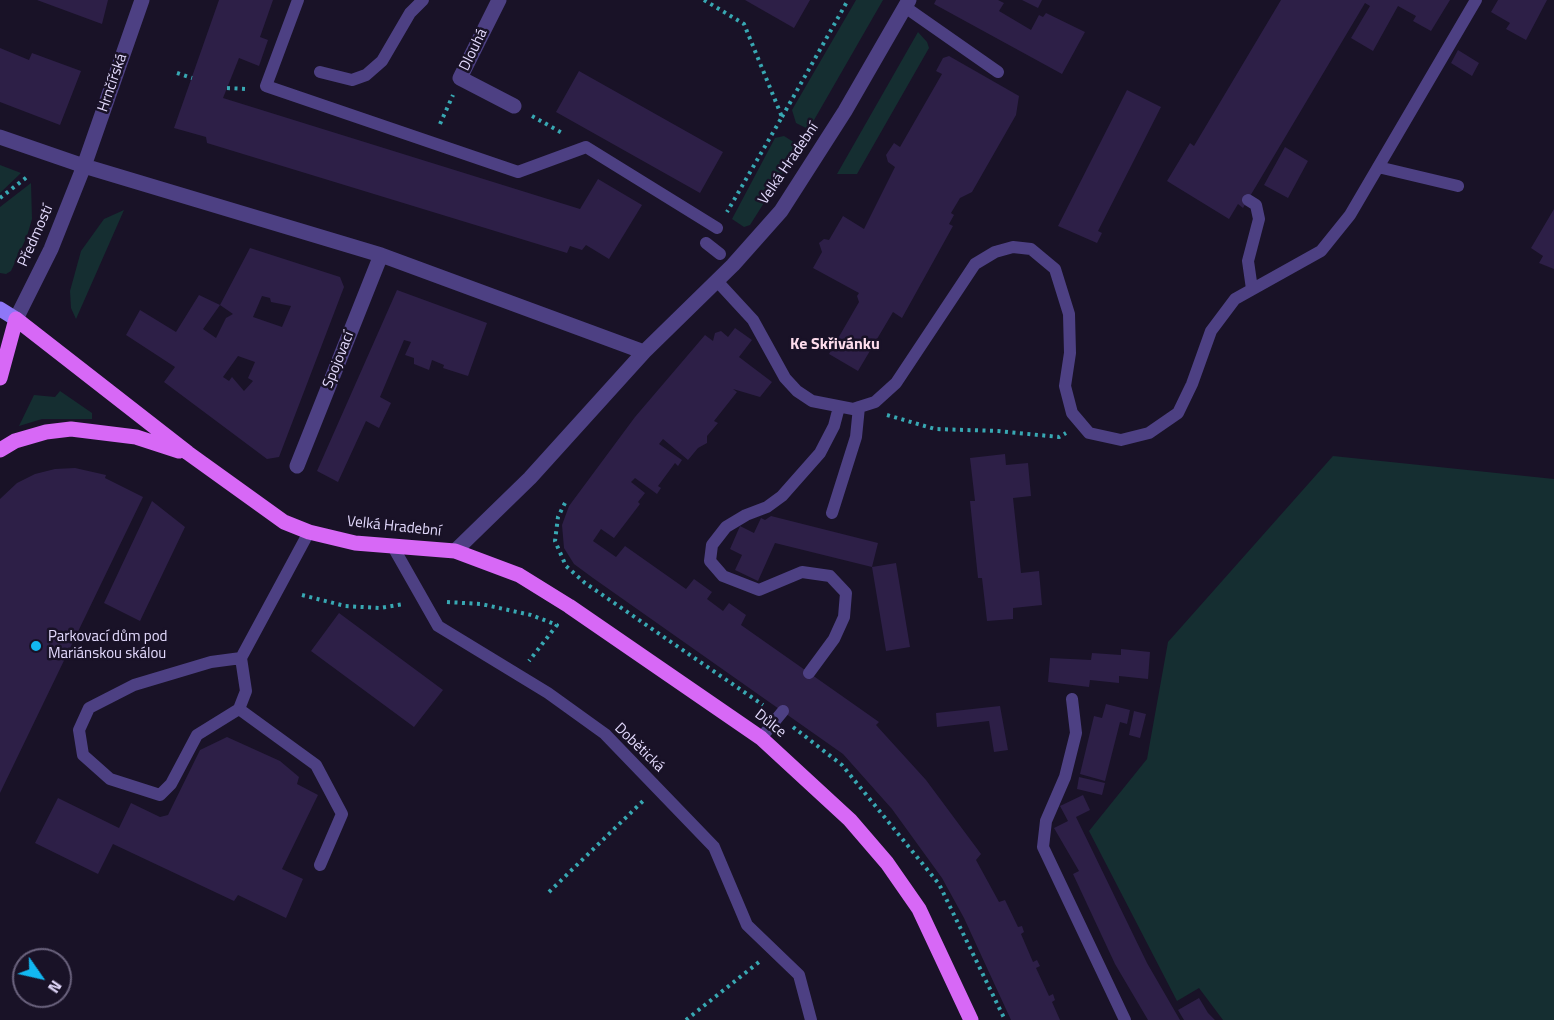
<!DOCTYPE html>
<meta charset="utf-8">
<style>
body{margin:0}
#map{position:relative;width:1554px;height:1020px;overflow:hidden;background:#191227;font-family:"Titillium Web",sans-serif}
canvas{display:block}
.north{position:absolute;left:12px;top:948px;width:60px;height:60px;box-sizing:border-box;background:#191227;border:2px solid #6a627d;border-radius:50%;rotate:124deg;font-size:16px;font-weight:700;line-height:24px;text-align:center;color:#e3dafd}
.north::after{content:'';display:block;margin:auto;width:21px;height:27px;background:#12b8f1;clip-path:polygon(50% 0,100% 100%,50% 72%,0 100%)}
</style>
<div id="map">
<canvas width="1554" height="1020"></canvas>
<div class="north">N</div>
</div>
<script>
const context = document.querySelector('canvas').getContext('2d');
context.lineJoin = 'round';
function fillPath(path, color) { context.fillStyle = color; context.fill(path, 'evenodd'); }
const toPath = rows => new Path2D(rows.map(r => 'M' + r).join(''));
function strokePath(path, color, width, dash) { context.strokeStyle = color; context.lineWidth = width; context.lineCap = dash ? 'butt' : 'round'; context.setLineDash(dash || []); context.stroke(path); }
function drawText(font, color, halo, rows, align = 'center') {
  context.font = font + ' "Titillium Web",sans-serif'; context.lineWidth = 5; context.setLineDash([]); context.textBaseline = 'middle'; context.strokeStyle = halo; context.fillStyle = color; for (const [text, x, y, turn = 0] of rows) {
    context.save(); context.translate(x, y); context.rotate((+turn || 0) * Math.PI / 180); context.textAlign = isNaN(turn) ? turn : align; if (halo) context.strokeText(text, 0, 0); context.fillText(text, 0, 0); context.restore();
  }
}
fillPath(toPath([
 [856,0,883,0,810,127,806,128,796,123,792,110],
 [918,32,927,42,929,48,857,174,837,174],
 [784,136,800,146,750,225,744,227,732,219,775,138],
 [0,165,21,173,0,193],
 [31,183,32,219,27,236,11,271,6,274,0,273,0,207],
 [124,210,76,319,71,308,70,291,81,251,104,219],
 [60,391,92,413,92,419,42,419,19,426,34,395,55,397],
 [1333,456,1554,479,1554,1020,1223,1020,1199,988,1177,1001,1089,831,1147,759,1168,642]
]), '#152e31');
fillPath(toPath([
 [37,0,108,0,102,24],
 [219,0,273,0,260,37,268,40,259,66,239,58,223,98,580,209,598,179,642,205,609,259,586,245,582,250,570,246,567,253,207,143,206,137,174,128],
 [745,0,810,0,794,28],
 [936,0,998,0,1004,3,999,11,1031,30,1039,15,1043,17,1046,13,1085,32,1062,74,934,4],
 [1022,0,1042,0,1038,8],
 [1281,0,1450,0,1431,31,1413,21,1416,16,1398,6,1373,51,1351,38,1370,6,1365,3,1243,208,1238,204,1229,219,1167,181,1190,143,1194,146],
 [1498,0,1547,0,1526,40,1506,29,1510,23,1491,12],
 [0,48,29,60,32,53,81,71,60,125,0,102],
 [1458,50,1479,63,1472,76,1451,63],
 [949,56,1019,96,1016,115,972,192,960,198,951,213,954,215,949,224,953,226,902,318,893,312,858,371,829,354,859,302,857,296,859,293,813,268,822,252,819,243,824,239,829,240,843,216,864,229,895,167,888,162,886,155,894,143,900,147,942,74,936,71,943,58],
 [579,71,723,152,700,193,556,112],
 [1127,90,1161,107,1098,231,1102,233,1097,243,1058,226],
 [1285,147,1308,161,1288,198,1264,185],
 [1554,209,1554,269,1539,263,1543,256,1531,248],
 [250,248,340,277,344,287,279,457,267,459,164,382,175,367,126,335,140,310,176,332,199,295,220,305,203,329,216,338,226,318,233,314,220,305],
 [262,296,270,298,271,302,291,306,282,327,253,317],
 [238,356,255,362,248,378,253,381,244,391,232,377,229,381,223,377],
 [397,290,487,323,468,376,443,368,444,365,432,360,429,370,414,364,414,358,405,355,411,342,404,340,380,397,391,403,379,428,366,421,338,482,317,471],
 [735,328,752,340,739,357,772,382,760,397,733,389,737,392,714,421,718,423,707,436,707,443,698,448,688,460,663,439,659,444,682,460,678,466,675,463,658,486,661,488,657,494,635,478,631,482,645,493,638,502,640,504,614,538,601,529,593,541,616,557,625,546,686,589,694,579,712,592,707,599,723,611,729,603,746,615,741,625,879,722,876,725,926,780,981,854,976,860,999,902,1005,900,1018,927,1022,926,1024,932,1021,934,1033,962,1037,960,1040,966,1036,968,1049,996,1053,994,1055,1000,1052,1002,1060,1020,1011,1020,964,918,942,878,892,809,843,754,593,578,574,564,564,548,562,525,569,506,635,417,705,335,713,341,715,333,721,331,728,337],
 [1005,454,1006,465,1028,463,1031,496,1013,498,1021,573,1039,571,1042,605,1013,608,1013,619,987,621,982,578,978,578,970,501,975,501,970,458],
 [75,468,106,475,105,478,143,497,0,793,0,499,17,483,35,474,55,469],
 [152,501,185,527,140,621,104,603],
 [771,516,878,543,872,567,775,543,758,581,735,570,742,555,730,549,740,526,754,533,761,518,765,520],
 [896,563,910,647,886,651,872,567],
 [339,613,443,690,414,727,311,651],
 [1121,649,1150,652,1148,679,1119,676,1119,683,1090,680,1089,687,1048,682,1050,658,1091,660,1092,653,1121,655],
 [1106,704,1130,710,1127,724,1120,722,1105,781,1080,774,1094,716,1102,718],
 [1000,706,1008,750,994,752,989,721,937,727,936,713],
 [1134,711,1146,714,1140,738,1129,735],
 [227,737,280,761,299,777,297,784,318,795,282,869,303,879,286,918,238,895,234,901,113,844,98,874,35,843,58,798,119,828,131,803,160,817,168,815,200,750],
 [1079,777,1105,783,1102,795,1077,789],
 [1083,795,1090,810,1076,817,1147,963,1180,1020,1148,1020,1115,964,1073,874,1079,871,1054,828,1068,821,1060,806],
 [1199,998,1208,1013,1215,1020,1184,1020,1178,1010]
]), '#2d1f47');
strokePath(toPath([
 [704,0,744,24,782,117,727,212],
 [177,73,192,78],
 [227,88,247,89],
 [532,116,564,134],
 [782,117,848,0],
 [440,124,453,95],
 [0,198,27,177],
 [887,415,935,429,998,431,1059,437,1066,433],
 [565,503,558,517,555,541,566,566,585,583,763,705],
 [302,595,345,606,380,608,404,604],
 [447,602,481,604,531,615,557,625,529,661],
 [793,727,842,765,939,884,1005,1020],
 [549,892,644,800],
 [686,1020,759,962]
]), '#38a8b3', 4, [3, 4.5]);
strokePath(toPath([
 [298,0,266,86,518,172,586,147,717,228],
 [905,7,998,72],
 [320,72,352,80,366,75,382,61,410,13,423,0],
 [1378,167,1458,186],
 [1248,200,1256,205,1259,219,1248,261,1252,289],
 [706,243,720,254],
 [717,281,753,320,785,378,797,391,812,401,853,409,875,402,896,383,975,264,995,252,1013,247,1031,249,1055,269,1069,314,1070,353,1065,386,1072,413,1089,433,1121,440,1149,433,1178,413,1192,384,1211,331,1235,299,1321,251,1350,215,1476,0],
 [832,513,856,437,859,407],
 [392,545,438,626,548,693,605,734,714,847,747,925,799,975,811,1020],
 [241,658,246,691,239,709,197,735,171,784,160,795,110,779,83,755,79,730,89,708,134,685,211,662,241,658,309,532],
 [809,673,834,639,844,617,846,593,830,576,802,572,759,590,723,576,710,561,712,545,726,527,746,515,767,507,782,496,820,453,834,426,839,407],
 [1072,699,1076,733,1065,777,1046,821,1043,847,1125,1020],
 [239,709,316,765,342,814,320,865],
 [761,738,783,711]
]), '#4d4083', 12);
strokePath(toPath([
 [499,0,460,78,514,106],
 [0,137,84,166,381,255,644,352],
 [16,319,51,249,84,166,142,0],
 [297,466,381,255],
 [455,551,530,478,644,352,733,265,781,211,845,111,909,0]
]), '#4d4083', 15);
strokePath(toPath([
 [0,309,16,319]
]), '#8e77f7', 15);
strokePath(toPath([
 [16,319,188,453,284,522,309,532,355,543,455,551,519,575,569,606,761,738,850,820,887,863,919,909,971,1020],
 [0,378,16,319],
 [0,450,15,441,46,432,71,429,136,437,179,451]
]), '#d768f6', 15);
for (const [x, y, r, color] of [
 [36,646,6,"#12b8f1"]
]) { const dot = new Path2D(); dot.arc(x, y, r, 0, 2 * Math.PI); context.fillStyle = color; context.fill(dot); strokePath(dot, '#191227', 2); }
drawText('15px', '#e3dafd', '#191227', [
 ["Dlouhá",474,50,-64],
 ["Hrnčířská",113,83,-71],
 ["Velká Hradební",789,164,-56],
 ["Předmostí",36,236,-66],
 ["Spojovací",339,360,-68],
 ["Velká Hradební",394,527,6],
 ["Důlce",770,724,38],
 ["Dobětická",639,748,44]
]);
drawText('15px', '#e3dafd', '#191227', [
 ["Parkovací dům pod",48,637],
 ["Mariánskou skálou",48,654]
], 'left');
drawText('bold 16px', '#fddcec', '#191227', [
 ["Ke Skřivánku",835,345]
]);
</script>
